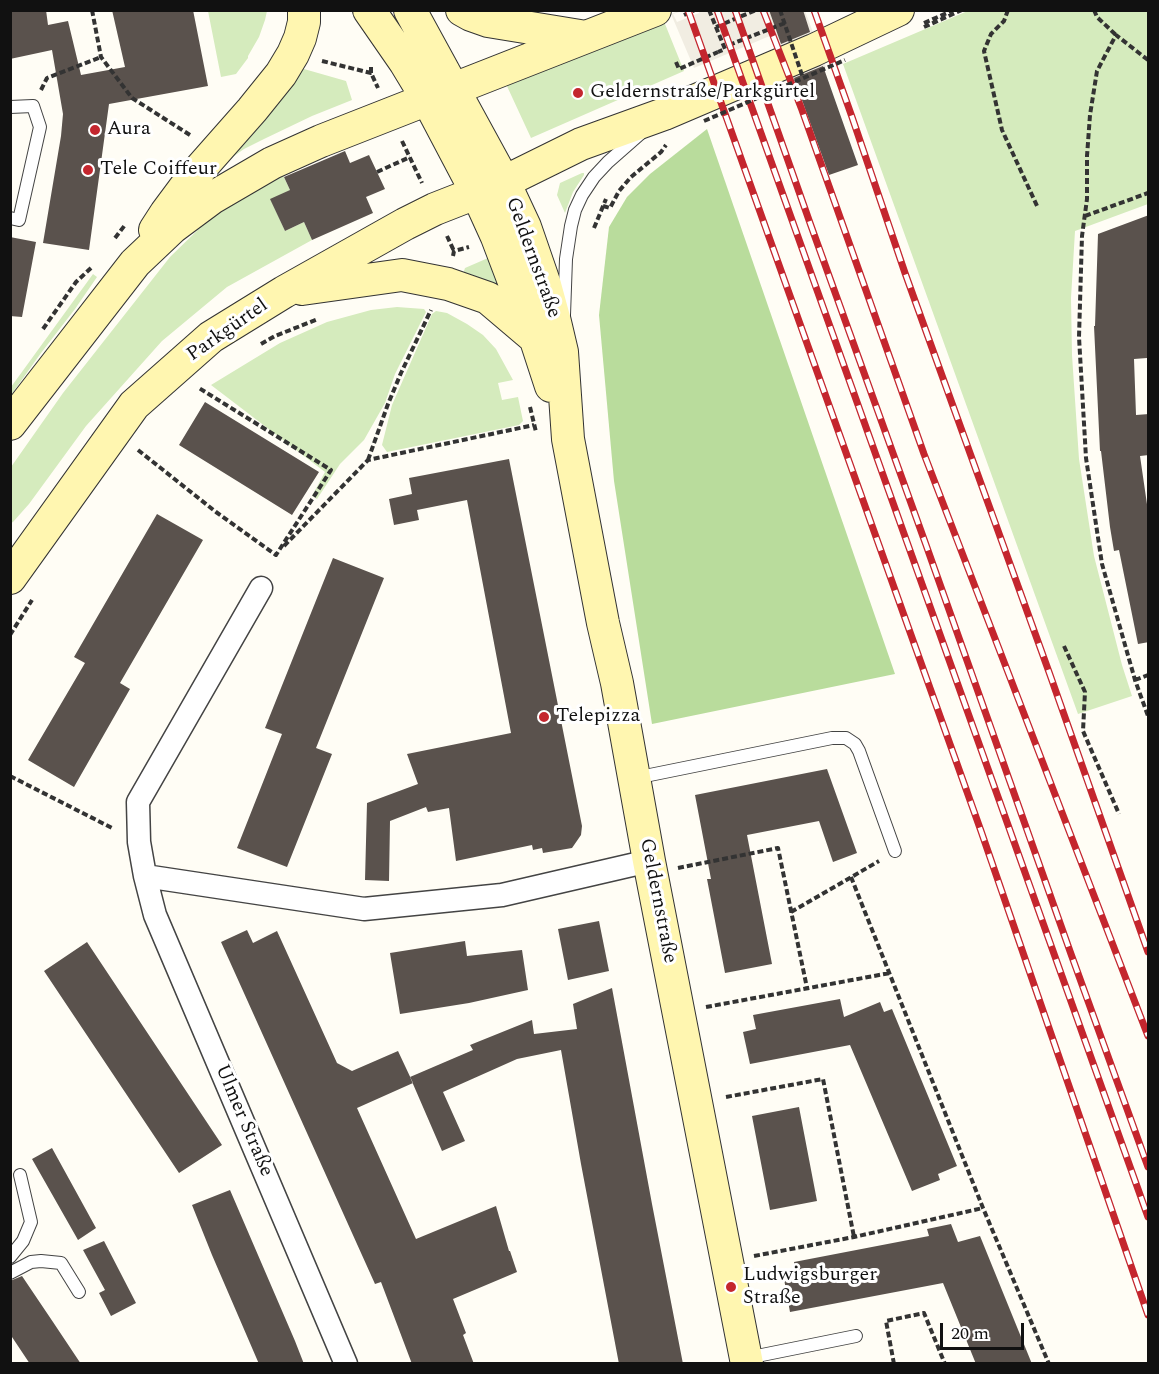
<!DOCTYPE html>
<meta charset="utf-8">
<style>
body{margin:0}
#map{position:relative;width:1159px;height:1374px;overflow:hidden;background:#fffdf5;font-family:Spectral,serif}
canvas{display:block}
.frame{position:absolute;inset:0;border:12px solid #111;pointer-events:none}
.scale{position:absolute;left:940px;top:1323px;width:84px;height:27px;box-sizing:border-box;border:3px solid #111;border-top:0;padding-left:8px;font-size:18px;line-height:21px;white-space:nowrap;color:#111;-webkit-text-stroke:4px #fff;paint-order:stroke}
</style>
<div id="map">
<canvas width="1159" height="1374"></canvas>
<div class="frame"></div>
<div class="scale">20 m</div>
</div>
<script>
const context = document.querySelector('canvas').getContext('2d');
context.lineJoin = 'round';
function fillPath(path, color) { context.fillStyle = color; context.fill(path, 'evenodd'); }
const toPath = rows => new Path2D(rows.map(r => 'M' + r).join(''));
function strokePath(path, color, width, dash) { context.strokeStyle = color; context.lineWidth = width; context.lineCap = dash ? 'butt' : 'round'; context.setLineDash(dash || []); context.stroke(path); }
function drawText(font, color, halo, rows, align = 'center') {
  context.font = font + ' Spectral,serif'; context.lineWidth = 6; context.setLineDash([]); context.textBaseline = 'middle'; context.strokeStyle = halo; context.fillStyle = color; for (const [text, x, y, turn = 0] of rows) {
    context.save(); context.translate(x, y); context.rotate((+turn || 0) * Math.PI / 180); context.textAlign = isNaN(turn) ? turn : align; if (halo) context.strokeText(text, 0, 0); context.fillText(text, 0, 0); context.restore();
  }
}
fillPath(toPath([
 [970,10,1148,11,1148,204,1075,231,1071,298,1072,355,1079,459,1094,556,1122,665,1132,696,1078,714,843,64],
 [208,11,267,11,265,20,259,37,248,56,248,58,236,74,221,77],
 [663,19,684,71,531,138,506,84],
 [297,67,346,81,352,100,312,116,264,139,244,149,224,163],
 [284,172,283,175,290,190,271,200,285,231,304,222,312,240,227,287,162,341,86,426,29,504,13,522,11,523,11,467,63,393,170,257,208,220],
 [582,173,584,173,584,175,573,192,565,213,557,195,560,183],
 [495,255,512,303,462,277,465,268],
 [93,274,97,277,75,309,41,353,11,395,11,387],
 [397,307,424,309,426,312,395,374,385,403,364,440,340,464,317,499,312,496,325,472,211,385,280,343,327,322,371,310],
 [436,311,447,313,467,324,483,335,496,349,513,380,498,383,502,400,518,397,523,421,519,425,387,452,382,445,392,405,432,314]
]), '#d5ebbd');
fillPath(toPath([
 [707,129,895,674,652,724,614,481,599,315,609,227,627,197,650,174]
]), '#b9dc9c');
fillPath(toPath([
 [679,11,682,11,673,14,677,22,699,13,699,11,805,11,826,67,789,83,772,35,694,68,671,14]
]), '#f1ede2');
fillPath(toPath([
 [10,10,46,10,48,25,68,21,81,75,125,67,112,10,193,10,208,86,109,104,89,250,43,243,61,136,63,114,52,50,10,59],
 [769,10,803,10,810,32,781,44],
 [823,66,858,165,829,175,794,78],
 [345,151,350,163,369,155,385,189,366,197,373,213,312,240,304,222,285,231,270,199,290,190,284,177],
 [1149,215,1147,358,1134,359,1136,415,1149,414,1149,455,1140,456,1149,518,1149,642,1138,644,1119,550,1114,551,1110,527,1101,451,1100,451,1094,326,1095,326,1098,234],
 [10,237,36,242,22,317,10,316],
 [205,402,319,472,292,515,179,445],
 [509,459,582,826,581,835,572,848,543,853,542,848,533,850,532,845,456,861,449,808,428,812,426,807,390,821,389,881,365,880,367,803,418,784,407,754,511,733,467,500,417,510,419,520,394,525,389,499,412,494,409,478],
 [157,514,203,540,120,683,130,689,74,787,28,760,85,663,74,657],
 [333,558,384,578,316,748,332,754,287,867,237,848,282,734,265,728],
 [827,769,857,853,833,862,819,821,747,835,772,964,725,973,707,879,711,879,695,795],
 [599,921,609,971,568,980,558,929],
 [247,930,253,943,277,931,337,1063,352,1071,398,1051,413,1083,357,1108,416,1239,496,1206,509,1251,510,1251,517,1272,453,1299,466,1333,463,1335,474,1364,412,1364,381,1282,375,1284,221,942],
 [465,941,467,956,522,950,528,990,469,1003,400,1014,390,953],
 [87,942,222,1145,179,1173,44,971],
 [612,988,652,1204,683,1364,619,1364,581,1164,561,1050,517,1059,443,1092,465,1141,442,1151,410,1077,473,1050,470,1045,532,1020,534,1034,577,1029,573,1004],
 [840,999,844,1017,880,1002,884,1012,892,1009,957,1166,938,1174,940,1180,912,1191,850,1045,750,1064,743,1032,756,1029,753,1015],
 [799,1107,817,1201,770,1210,752,1116],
 [52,1148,96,1228,78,1240,32,1159],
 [230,1190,295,1341,304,1364,259,1364,212,1255,192,1205],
 [951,1224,958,1242,980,1236,1032,1364,976,1364,943,1283,790,1312,784,1279,796,1276,794,1262,929,1236,927,1229],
 [104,1241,136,1303,111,1316,99,1293,105,1290,83,1250],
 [22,1276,53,1322,81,1364,30,1364,10,1334,10,1281]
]), '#5a524d');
const lane = toPath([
 [10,107,33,106,40,127,19,220,10,218],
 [564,315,566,259,571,226,575,210,582,195,594,177,608,162,641,133],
 [635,778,832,738,846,738,855,744,859,751,895,851],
 [10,1257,23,1241,31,1222,20,1175],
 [10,1273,31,1262,41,1261,61,1263,79,1292],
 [747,1358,856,1336]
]);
const street = toPath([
 [261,588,138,802,139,842,145,876,155,915,346,1364],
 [145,876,364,909,502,895,649,861]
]);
const secondary = toPath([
 [369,10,405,62,428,100,477,193,497,237,535,337,551,386],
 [410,10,504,182,525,227,545,285,554,318,562,352,568,439,603,623,617,683,649,861,747,1364],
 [462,10,471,15,488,21,586,37],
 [155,230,166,213,192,178,252,110,281,74,293,54,300,38,304,22,304,10],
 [302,289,402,275,448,284,488,298,534,337],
 [10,424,135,263,173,227,212,198,272,163,321,141,655,10],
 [10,578,134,405,211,337,284,292,405,224,435,209,504,182,581,144,664,114,814,50,898,10]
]);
strokePath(lane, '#444', 14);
strokePath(street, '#444', 25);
strokePath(secondary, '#333', 34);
strokePath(toPath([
 [92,10,101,57,132,98,190,135],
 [1008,10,1004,21,991,34,984,51,1002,130,1038,208],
 [1094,10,1097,17,1116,35],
 [684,15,695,10],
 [924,23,954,10],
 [716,27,756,10],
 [924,27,962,10],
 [729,45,785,23],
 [1148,60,1116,35,1097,71,1090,115,1087,156,1087,199,1082,236,1079,337,1086,458,1102,564,1135,680,1148,716],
 [322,61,371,73,373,73],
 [676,62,679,69,718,52],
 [371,67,371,73,378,88],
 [41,90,47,78,101,57],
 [402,141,422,183],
 [377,172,410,157],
 [603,206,610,208,619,191,631,177,661,152,666,145],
 [1085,216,1148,193],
 [594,228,606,199],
 [447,236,454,251],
 [115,238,125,225],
 [453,256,454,251,469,247],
 [43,329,76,282,92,267],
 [261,344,275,336,318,319],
 [530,407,536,432],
 [138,450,216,512,276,555,331,470,199,388],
 [368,460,388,404,401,373,431,310],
 [284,546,368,460,534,425],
 [10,635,32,600],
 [1064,646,1085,692,1083,731,1119,814],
 [1135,680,1148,675],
 [10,776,114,829],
 [678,868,778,848,807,988],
 [851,877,983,1208,1049,1364],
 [791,912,879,861],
 [706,1007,890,973],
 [726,1097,823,1079,854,1237],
 [754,1256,854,1237,983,1208],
 [894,1364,886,1321,924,1313,945,1364]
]), '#333', 4, [6, 3]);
strokePath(lane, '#fff', 12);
strokePath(street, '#fff', 22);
strokePath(secondary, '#fff6b0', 32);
const rail = toPath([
 [688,10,981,831,1148,1315],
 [717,10,1148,1217],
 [735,10,810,223,925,542,1071,954,1148,1167],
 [763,10,802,110,924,454,1148,1036],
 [814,10,852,117,905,273,1049,672,1148,952]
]);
strokePath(rail, '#c4262e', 7);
strokePath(rail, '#fff', 4.5, [14]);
strokePath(toPath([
 [709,10,725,49,718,52],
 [780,10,803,78],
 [704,121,845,60]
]), '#333', 4, [6, 3]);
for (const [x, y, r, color] of [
 [578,93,6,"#c4262e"],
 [95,130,6,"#c4262e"],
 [88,170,6,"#c4262e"],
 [544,717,6,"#c4262e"],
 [731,1287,6,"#c4262e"]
]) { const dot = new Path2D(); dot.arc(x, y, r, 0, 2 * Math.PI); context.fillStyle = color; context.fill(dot); strokePath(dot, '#fff', 2); }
drawText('20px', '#111', '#fff', [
 ["Geldernstraße/Parkgürtel",590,93],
 ["Aura",107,130],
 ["Tele Coiffeur",100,170],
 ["Telepizza",556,717],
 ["Ludwigsburger",743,1276],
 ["Straße",743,1299]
], 'left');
drawText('20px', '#111', '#fff', [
 ["Geldernstraße",532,258,70],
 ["Parkgürtel",228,331,-35],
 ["Geldernstraße",657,901,79],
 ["Ulmer Straße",243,1121,67]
]);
</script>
